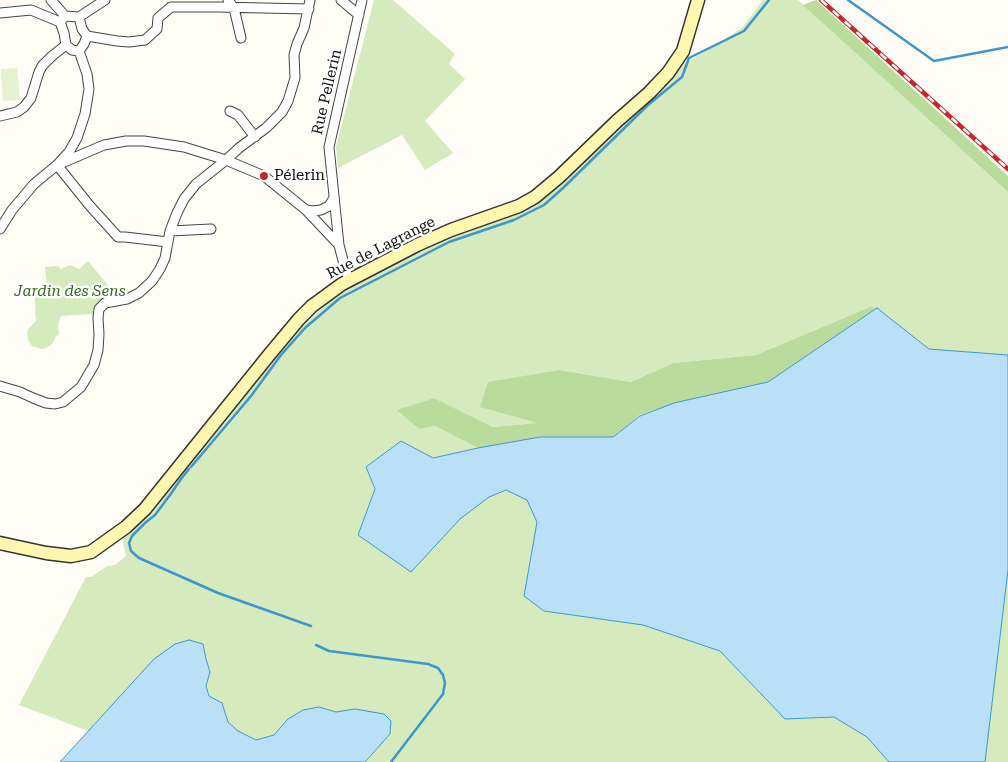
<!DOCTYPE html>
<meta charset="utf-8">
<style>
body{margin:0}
canvas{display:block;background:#fffdf5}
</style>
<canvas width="1008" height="762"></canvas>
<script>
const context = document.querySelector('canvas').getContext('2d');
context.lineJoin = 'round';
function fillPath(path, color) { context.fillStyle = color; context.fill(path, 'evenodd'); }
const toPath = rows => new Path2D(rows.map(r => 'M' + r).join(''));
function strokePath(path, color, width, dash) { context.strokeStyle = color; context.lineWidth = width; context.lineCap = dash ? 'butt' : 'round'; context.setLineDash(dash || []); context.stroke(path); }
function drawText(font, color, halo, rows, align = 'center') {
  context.font = font + ' "Roboto Serif",serif'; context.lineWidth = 5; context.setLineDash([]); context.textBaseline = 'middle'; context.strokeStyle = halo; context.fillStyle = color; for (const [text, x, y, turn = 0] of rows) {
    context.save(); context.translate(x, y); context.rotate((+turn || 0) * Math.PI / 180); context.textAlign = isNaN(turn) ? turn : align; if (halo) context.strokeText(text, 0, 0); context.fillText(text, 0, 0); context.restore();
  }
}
fillPath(toPath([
 [374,0,393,0,455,54,449,64,465,79,425,121,453,153,425,170,402,135,338,168,336,147],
 [763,0,798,0,1008,192,1008,355,929,349,877,308,870,307,756,355,673,363,631,382,560,370,540,423,493,427,434,398,398,410,419,429,435,426,478,448,433,458,401,441,366,467,375,489,358,535,411,571,460,519,489,497,506,490,527,500,538,522,524,596,544,611,643,625,720,651,785,719,834,717,867,737,889,762,365,762,390,734,355,709,336,712,319,707,303,710,288,719,274,735,256,740,238,731,228,722,222,703,209,696,206,686,210,672,206,659,154,659,88,731,19,705,86,577,91,577,107,566,115,565,126,556,122,537,281,346,338,293,440,239,539,200,683,65,742,28],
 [88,261,118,297,94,318,91,314,61,316,58,325,59,335,56,336,54,341,51,345,46,348,41,349,32,346,28,340,27,334,28,329,36,321,34,290,47,289,45,267,58,266,61,269,70,265,79,269],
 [1008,570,1008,762,985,762,1004,602]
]), '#d5ebbd');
fillPath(toPath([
 [816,0,1008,176,1008,192,803,5],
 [870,307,877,308,768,382,675,403,640,415,613,437,540,437,478,448,435,426,419,429,397,410,434,398,493,427,538,423,480,407,488,382,560,370,631,382,673,363,756,355]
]), '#b9dc9c');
fillPath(toPath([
 [17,68,20,100,3,101,1,69]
]), '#e6f2cf');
const water = toPath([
 [877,308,929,349,1008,355,1008,570,985,762,889,762,867,737,834,717,785,719,720,651,643,625,544,611,524,596,537,522,527,500,506,490,489,497,460,519,411,572,358,535,375,489,366,467,401,441,433,458,478,448,540,437,613,437,640,416,674,403,768,382,877,308],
 [189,640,203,644,206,659,210,672,206,686,209,696,222,703,228,722,238,731,256,740,274,735,288,719,303,710,319,707,336,712,355,709,384,714,391,721,390,734,365,762,60,762,154,659,175,644,189,640]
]);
fillPath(water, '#b9e0f7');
strokePath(water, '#3f96cf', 1);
strokePath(toPath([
 [848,0,934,61,1008,47],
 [191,467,251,396,281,355,305,328,340,298,449,242,514,220,544,205,563,188,648,105,682,77,689,58,744,31,769,0],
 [189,469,181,479,170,495,155,515,145,523,132,536,129,543,131,551,139,558,218,593,311,626],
 [316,645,329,651,428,664,438,668,443,675,445,683,443,694,391,762]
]), '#3f96cf', 2.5);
const street = toPath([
 [51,0,65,16],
 [228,0,234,8,241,38],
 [341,0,359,15],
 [0,13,31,10,60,22],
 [65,16,79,17,82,29,87,36,84,44,79,51,72,50,66,45,64,33,60,22,65,16],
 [79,17,105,0],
 [87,36,117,41,129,42,145,40,157,29,158,18,171,7,218,7,309,9],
 [79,51,87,74,89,89,85,114,77,138,69,152,57,165,90,206,118,237,125,237,168,242],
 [230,111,238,115,255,137],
 [0,116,17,112,24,107,31,98,39,72,42,66,52,56,66,45],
 [306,210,313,211,321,210,329,206,334,198],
 [0,229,12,210,34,184,57,165,104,145,126,141,144,141,184,147,226,160,264,176,306,210,339,245],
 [170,231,211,229],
 [350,280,346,272,339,245,329,147,362,0],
 [0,386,20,392,33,398,46,403,55,404,63,402,81,387,94,365,98,350,99,334,98,318,99,309,105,303,127,299,139,293,152,281,160,269,165,258,170,231,177,213,184,199,196,184,226,160,239,148,266,128,282,112,288,101,295,78,294,55,297,44,304,28,310,0]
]);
const secondary = toPath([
 [0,543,46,553,71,556,91,552,126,527,145,509,269,355,299,319,312,306,342,284,417,245,451,230,519,206,535,197,559,177,617,121,649,93,668,73,683,51,698,0]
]);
strokePath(street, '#444', 11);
strokePath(secondary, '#333', 15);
strokePath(street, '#fff', 9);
strokePath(secondary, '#fff6b0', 12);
const rail = toPath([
 [821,0,1008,169]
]);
strokePath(rail, '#c4262e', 4.5);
strokePath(rail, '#fff', 2.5, [8]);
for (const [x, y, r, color] of [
 [264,176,5,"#c4262e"]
]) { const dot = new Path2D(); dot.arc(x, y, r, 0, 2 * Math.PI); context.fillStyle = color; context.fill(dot); strokePath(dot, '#fff', 2); }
drawText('15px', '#111', '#fff', [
 ["Rue Pellerin",327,92,-77],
 ["Rue de Lagrange",381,248,-27]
]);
drawText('15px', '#111', '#fff', [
 ["Pélerin",274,176]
], 'left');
drawText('italic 15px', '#2f6b1f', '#fff', [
 ["Jardin des Sens",70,292]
]);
</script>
